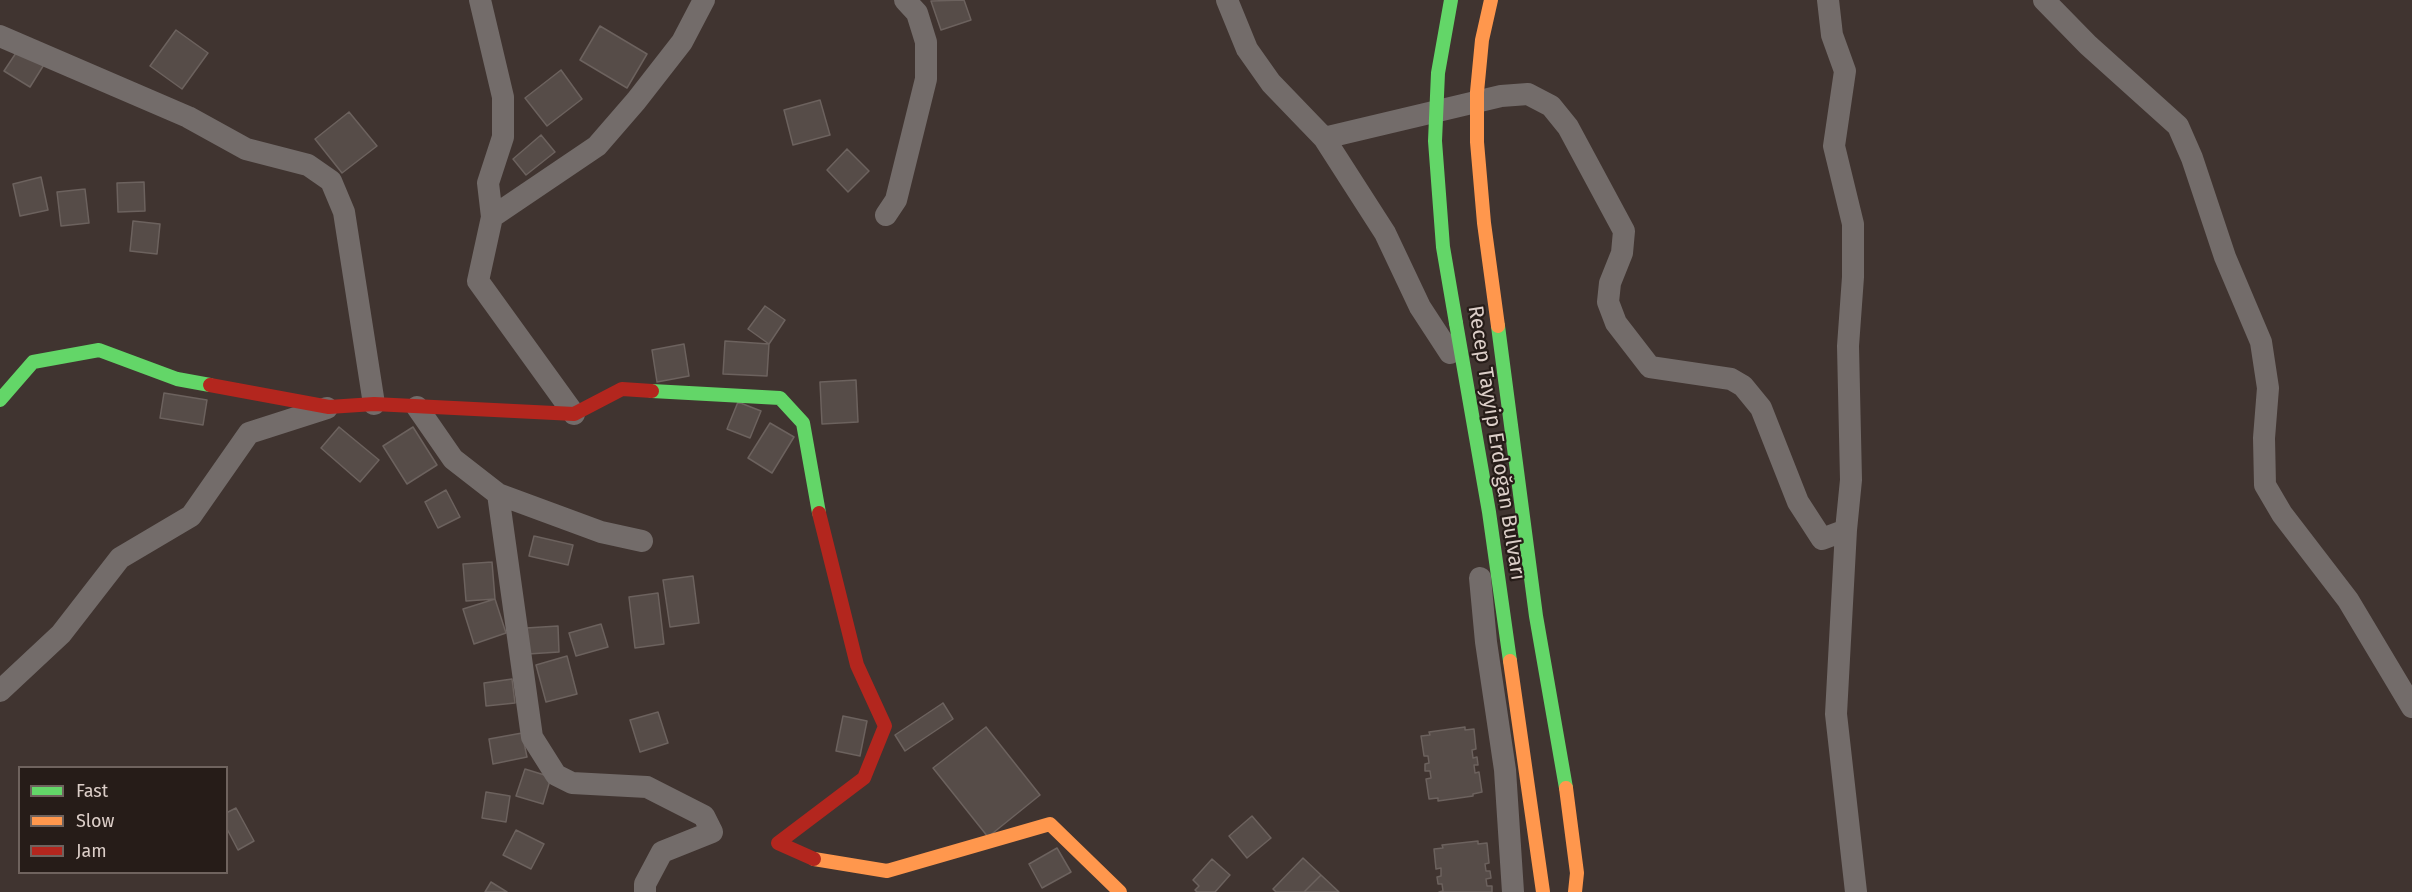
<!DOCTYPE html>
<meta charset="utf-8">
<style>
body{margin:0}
#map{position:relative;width:2412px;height:892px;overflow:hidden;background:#403430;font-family:"Fira Sans",sans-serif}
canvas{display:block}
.legend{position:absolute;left:18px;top:766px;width:210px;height:108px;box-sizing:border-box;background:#261c18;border:2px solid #6f635e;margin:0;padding:8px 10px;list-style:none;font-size:18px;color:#dccec8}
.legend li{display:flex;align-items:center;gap:12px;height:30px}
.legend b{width:30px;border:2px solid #6f635e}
</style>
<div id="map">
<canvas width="2412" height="892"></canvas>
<ul class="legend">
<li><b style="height:8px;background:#63d668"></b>Fast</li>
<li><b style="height:8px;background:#ff974d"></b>Slow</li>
<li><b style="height:8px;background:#b3261e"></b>Jam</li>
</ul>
</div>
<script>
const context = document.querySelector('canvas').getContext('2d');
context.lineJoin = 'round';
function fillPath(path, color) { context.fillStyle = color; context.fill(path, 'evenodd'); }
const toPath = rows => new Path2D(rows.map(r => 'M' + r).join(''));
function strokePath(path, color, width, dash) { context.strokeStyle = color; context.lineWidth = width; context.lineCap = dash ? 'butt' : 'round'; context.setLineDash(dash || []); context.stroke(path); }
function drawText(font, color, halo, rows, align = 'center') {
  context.font = font + ' "Fira Sans",sans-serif'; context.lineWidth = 4.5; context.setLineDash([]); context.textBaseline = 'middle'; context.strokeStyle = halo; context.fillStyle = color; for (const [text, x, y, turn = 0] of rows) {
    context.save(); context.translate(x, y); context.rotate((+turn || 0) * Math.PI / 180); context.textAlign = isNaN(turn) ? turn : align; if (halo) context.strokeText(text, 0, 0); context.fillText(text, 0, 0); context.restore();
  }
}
const building = toPath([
 [964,0,971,20,941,30,931,1,964,0],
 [600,26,647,54,627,88,580,60,600,26],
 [176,30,208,53,182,89,150,66,176,30],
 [20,47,45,63,30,87,4,71,20,47],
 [561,70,582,99,547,126,525,98,561,70],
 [820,100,830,135,793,145,784,110,820,100],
 [349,112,377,146,342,173,315,139,349,112],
 [541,135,555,152,526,175,513,159,541,135],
 [847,149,869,171,848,192,827,170,847,149],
 [41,177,48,210,20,216,13,184,41,177],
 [144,182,145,211,118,212,117,183,144,182],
 [85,189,89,223,61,226,57,192,85,189],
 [133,221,160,224,157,254,130,251,133,221],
 [765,306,785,320,769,344,748,329,765,306],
 [725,341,769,344,767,376,723,374,725,341],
 [684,344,689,376,657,382,652,350,684,344],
 [856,380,858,422,822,424,820,382,856,380],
 [164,393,207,400,203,425,160,418,164,393],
 [738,402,761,411,750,438,727,429,738,402],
 [770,423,794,437,772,473,748,458,770,423],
 [339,427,379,460,360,482,321,448,339,427],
 [413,427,437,465,407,484,383,446,413,427],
 [446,490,460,517,438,528,425,502,446,490],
 [534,536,573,545,568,565,529,556,534,536],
 [492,562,495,599,466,601,463,564,492,562],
 [693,576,699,623,670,627,663,580,693,576],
 [658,593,664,644,635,648,629,597,658,593],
 [495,599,506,633,474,644,463,609,495,599],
 [601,624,608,647,576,656,569,633,601,624],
 [558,626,559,652,528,654,526,628,558,626],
 [567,656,577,694,546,702,536,665,567,656],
 [512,679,515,703,486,706,484,683,512,679],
 [943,703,953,719,905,751,895,735,943,703],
 [658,712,668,743,640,752,630,720,658,712],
 [843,716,867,721,860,756,836,751,843,716],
 [986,727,1040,795,988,837,933,768,986,727],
 [1465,727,1465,730,1474,729,1476,749,1472,750,1473,758,1477,757,1478,765,1474,765,1475,773,1479,772,1482,792,1473,794,1473,796,1438,801,1438,798,1429,799,1426,779,1431,778,1430,771,1425,771,1425,764,1429,763,1428,756,1424,756,1421,736,1430,735,1429,732,1465,727],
 [522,733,527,757,493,764,489,739,522,733],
 [525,769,551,777,543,804,516,796,525,769],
 [486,792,510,796,506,822,482,818,486,792],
 [236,808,254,841,238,850,226,827,226,813,236,808],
 [1252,816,1271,838,1247,858,1229,836,1252,816],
 [516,830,544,844,531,869,503,855,516,830],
 [1478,841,1478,844,1487,843,1489,863,1485,864,1486,871,1490,871,1491,878,1486,879,1487,886,1492,886,1492,892,1439,892,1443,891,1442,884,1438,884,1437,877,1441,876,1441,868,1436,869,1434,849,1443,848,1442,845,1478,841],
 [1057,848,1071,872,1042,888,1029,864,1057,848],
 [1303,858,1321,875,1304,892,1276,892,1273,889,1303,858],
 [1212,859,1230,875,1215,892,1197,892,1195,890,1199,886,1193,880,1212,859],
 [1321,875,1339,892,1304,892,1321,875],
 [491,882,507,892,485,892,491,882]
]);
fillPath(building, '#564c48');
strokePath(building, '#6c625e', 1.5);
strokePath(toPath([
 [480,0,503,97,503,137,488,183,492,217,478,281,574,414],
 [1227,0,1247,49,1271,83,1324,138,1385,233,1420,307,1450,353],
 [2044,0,2088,45,2178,126,2192,158,2225,257,2261,342,2268,388,2264,438,2265,485,2282,514,2348,600,2412,707],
 [0,36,188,117,246,149,308,165,331,181,344,212,374,404],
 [1324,138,1501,96,1528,94,1551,106,1568,127,1624,231,1622,253,1610,283,1608,302,1616,323,1650,367,1731,379,1743,386,1761,408,1798,502,1822,539,1846,530,1851,480,1848,346,1853,277,1853,224,1834,146,1845,71,1832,35,1828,0],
 [886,215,896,200,926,79,926,42,917,13,905,0],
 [492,217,597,146,636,101,682,42,704,0],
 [417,407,453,459,498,494,601,532,642,541],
 [498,494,532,737,556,775,572,783,647,787,704,816,712,832,662,852,645,884,645,892],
 [1846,530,1836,714,1856,892],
 [1480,578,1486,642,1505,770,1513,892],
 [0,691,61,634,120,558,191,516,249,433,327,408]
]), '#736c6a', 22);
strokePath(toPath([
 [1456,323,1489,512,1510,661],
 [1498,326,1536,616,1566,788],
 [652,391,780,398,803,423,819,513],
 [0,400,33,362,99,350,177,379,210,385]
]), '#63d668', 14);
strokePath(toPath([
 [1510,661,1543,892],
 [1566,788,1577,873,1575,892],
 [814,859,887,871,1050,824,1120,892]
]), '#ff974d', 14);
strokePath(toPath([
 [210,385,329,407,374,404,574,414,622,389,652,391],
 [814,859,778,843,864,778,885,726,857,665,819,513]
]), '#b3261e', 14);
strokePath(toPath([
 [1451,0,1438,73,1435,141,1443,247,1456,323]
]), '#63d668', 14);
strokePath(toPath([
 [1491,0,1482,40,1477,92,1477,142,1484,223,1498,326]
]), '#ff974d', 14);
drawText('21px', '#dccec8', '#261c18', [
 ["Recep Tayyip Erdoğan Bulvarı",1496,443,81]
]);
</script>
